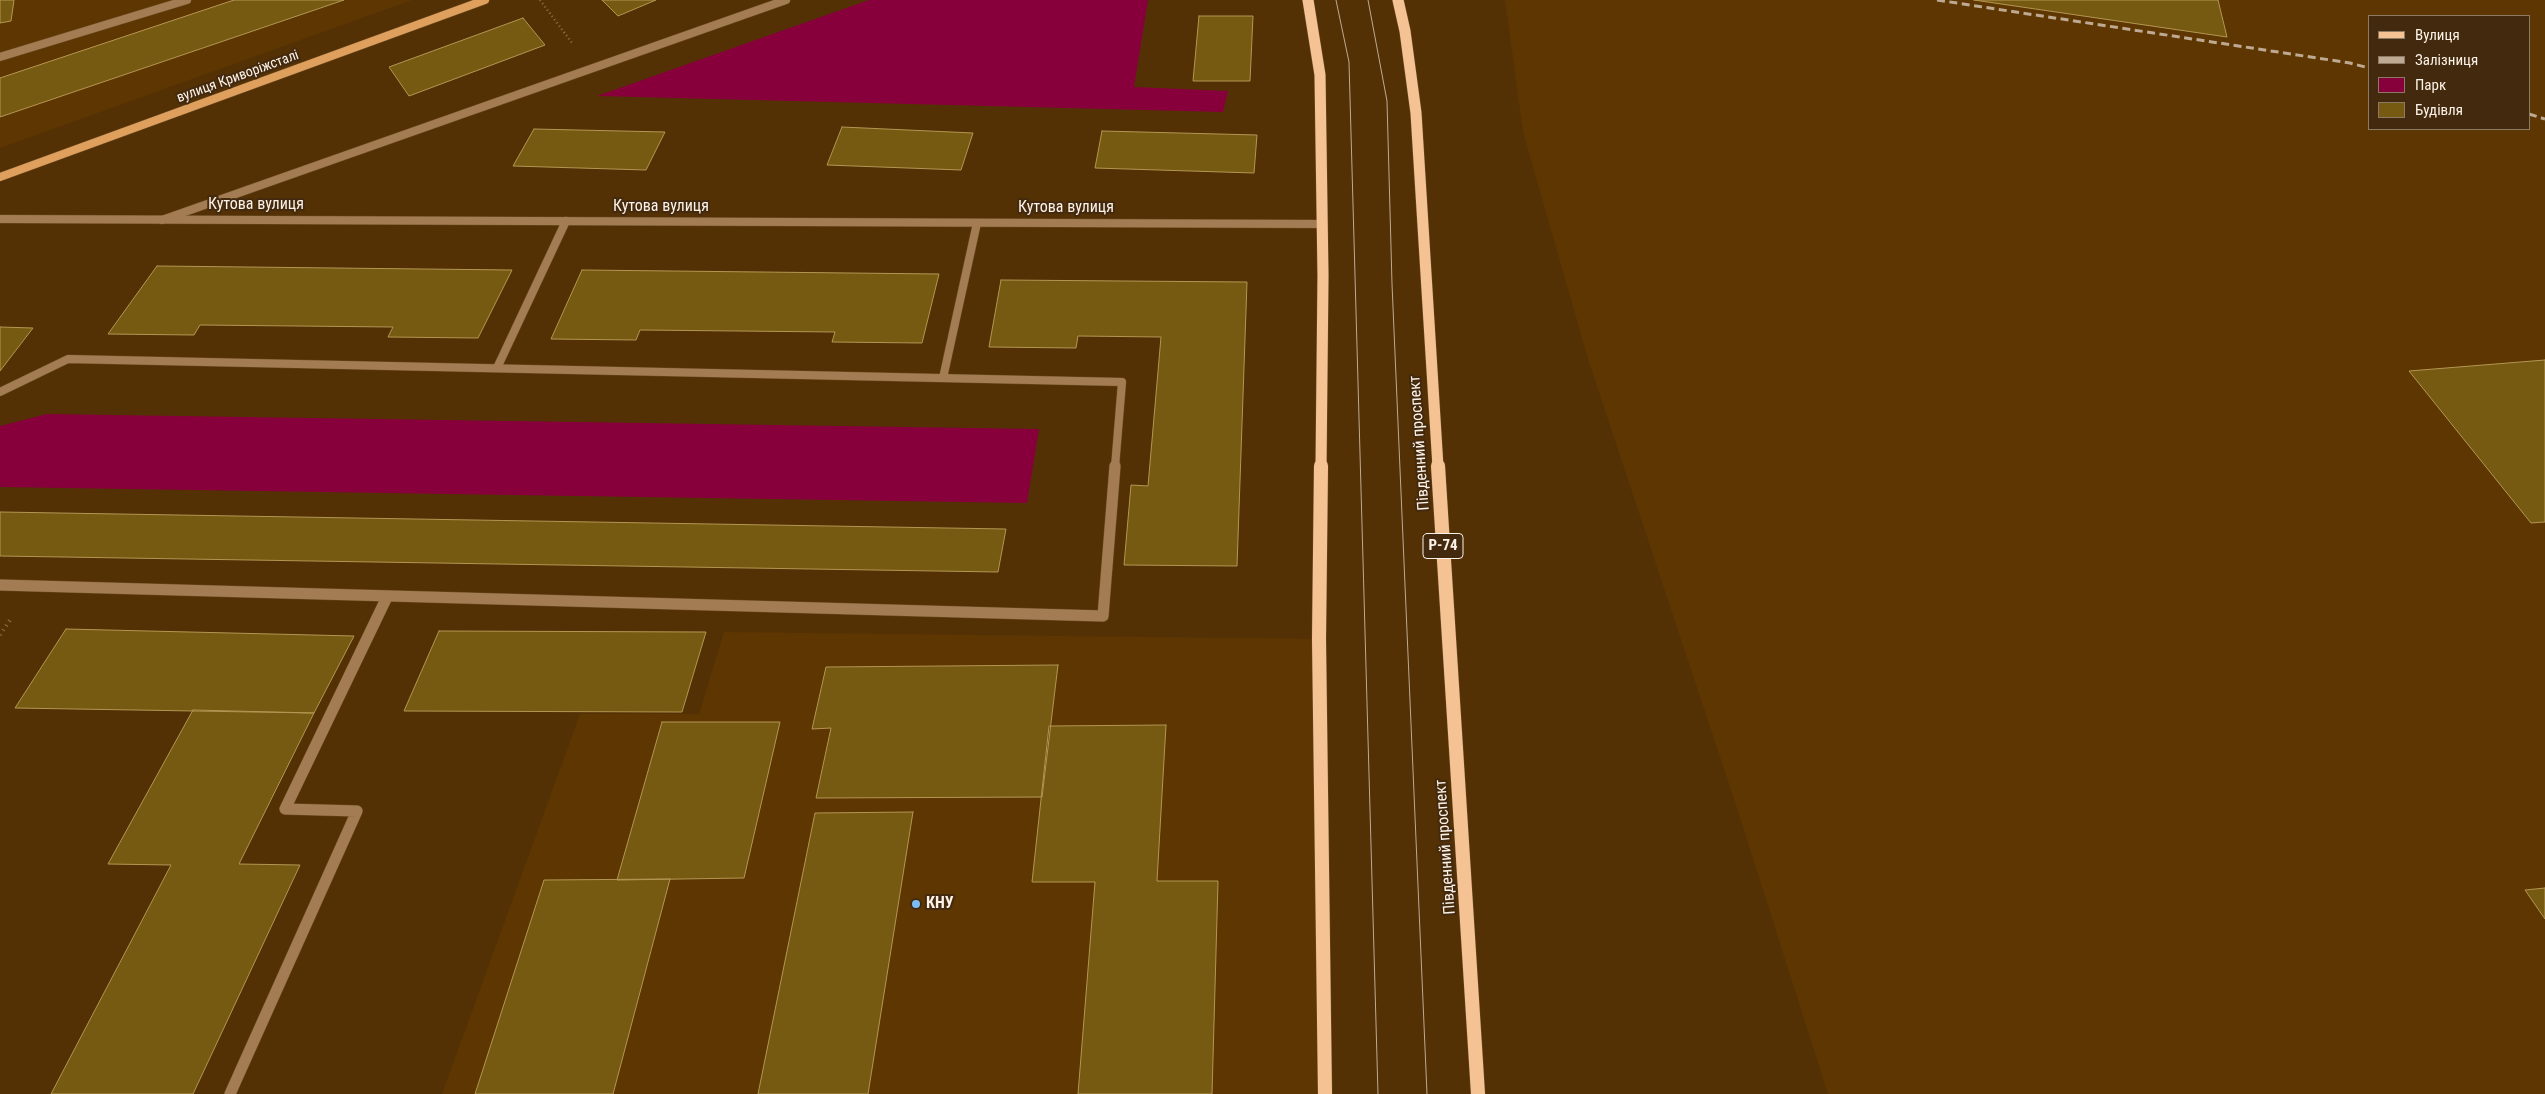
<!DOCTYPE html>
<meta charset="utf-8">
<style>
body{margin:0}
#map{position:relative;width:2545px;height:1094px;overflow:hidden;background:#543105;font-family:"Roboto Condensed",sans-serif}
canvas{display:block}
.legend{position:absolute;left:2368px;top:15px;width:162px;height:115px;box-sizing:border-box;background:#432a0e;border:1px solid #8d7a65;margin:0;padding:6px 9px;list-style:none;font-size:15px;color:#fdf2e7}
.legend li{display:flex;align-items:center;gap:10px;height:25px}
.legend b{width:25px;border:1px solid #8d7a65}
</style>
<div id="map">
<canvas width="2545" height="1094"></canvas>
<ul class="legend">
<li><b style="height:6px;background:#f5c393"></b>Вулиця</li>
<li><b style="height:6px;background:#beaa92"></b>Залізниця</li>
<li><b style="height:14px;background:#88003b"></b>Парк</li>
<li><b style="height:14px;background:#775a11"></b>Будівля</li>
</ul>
</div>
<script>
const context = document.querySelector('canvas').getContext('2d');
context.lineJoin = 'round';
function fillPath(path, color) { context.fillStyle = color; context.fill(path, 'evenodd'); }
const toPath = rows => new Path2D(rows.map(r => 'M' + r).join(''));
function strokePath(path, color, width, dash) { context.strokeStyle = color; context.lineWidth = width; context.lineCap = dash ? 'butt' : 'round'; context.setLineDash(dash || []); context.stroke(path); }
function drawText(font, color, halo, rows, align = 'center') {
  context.font = font + ' "Roboto Condensed",sans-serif'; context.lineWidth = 4; context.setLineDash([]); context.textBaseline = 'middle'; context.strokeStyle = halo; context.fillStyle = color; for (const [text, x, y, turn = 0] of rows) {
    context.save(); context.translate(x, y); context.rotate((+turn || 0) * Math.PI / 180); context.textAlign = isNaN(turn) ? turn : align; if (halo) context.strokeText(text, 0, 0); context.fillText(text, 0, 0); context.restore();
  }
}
fillPath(toPath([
 [0,0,412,0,0,148],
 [1505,0,2545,0,2545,1094,1828,1094,1735,802,1588,359,1523,132],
 [2369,16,2529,16,2529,129,2369,129],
 [724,632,1319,639,1324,1094,442,1094,580,714,699,714]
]), '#5d3602');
fillPath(toPath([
 [869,0,1148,0,1134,87,1228,91,1223,112,597,96],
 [47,414,1039,429,1027,503,0,487,0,426]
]), '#88003b');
const building = toPath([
 [0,0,14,0,11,21,0,23,0,0],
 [234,0,344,0,0,117,0,78,234,0],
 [602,0,656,0,618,16,602,0],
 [1974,0,2218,0,2227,37,1974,0],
 [1199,16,1253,16,1250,81,1193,81,1199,16],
 [523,18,545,45,409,96,389,67,523,18],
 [842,127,973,133,961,170,827,165,842,127],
 [534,129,665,132,646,170,513,166,534,129],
 [1102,131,1257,135,1254,173,1095,168,1102,131],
 [157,266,512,270,478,338,388,337,393,327,200,325,194,335,108,334,157,266],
 [582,270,939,274,922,343,832,342,835,332,640,330,636,340,551,339,582,270],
 [1001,280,1247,282,1237,566,1124,565,1131,485,1148,486,1161,337,1078,336,1076,348,989,347,1001,280],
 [0,327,33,328,0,371,0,327],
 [2545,360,2545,522,2531,523,2409,371,2545,360],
 [0,512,1006,529,998,572,0,556,0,512],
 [66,629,354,636,314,713,15,708,66,629],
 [439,631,706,632,682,712,404,711,439,631],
 [1058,665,1042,797,816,798,831,728,812,729,826,667,1058,665],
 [193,710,314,713,239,864,300,865,193,1094,51,1094,171,865,108,864,193,710],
 [662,722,780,722,744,878,617,880,662,722],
 [1166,725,1157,881,1218,881,1212,1094,1078,1094,1095,882,1032,882,1049,726,1166,725],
 [913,812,868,1094,758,1094,815,813,913,812],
 [670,879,613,1094,475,1094,544,880,670,879],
 [2545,888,2545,919,2525,890,2545,888]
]);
fillPath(building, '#775a11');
strokePath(building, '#b49653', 1);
const serviceFar1 = toPath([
 [0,57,187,0],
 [162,220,786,0],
 [497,368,566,221],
 [943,378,977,223],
 [0,392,68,359,1122,382,1115,467]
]);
const service = toPath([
 [0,585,1103,616,1115,466],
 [230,1094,357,811,285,809,387,597]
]);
const minor = toPath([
 [0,219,1322,224]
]);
const secondary = toPath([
 [0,177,485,0]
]);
const primaryFar1 = toPath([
 [1308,0,1320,75,1323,276,1321,467],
 [1398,0,1405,31,1416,113,1438,467]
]);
const primary = toPath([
 [1321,466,1319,639,1325,1094],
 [1438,466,1478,1094]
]);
strokePath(serviceFar1, '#6c4c25', 9);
strokePath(service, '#6c4c25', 12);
strokePath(minor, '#6c4c25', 9);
strokePath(secondary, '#6c4c25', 9);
strokePath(primaryFar1, '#6c4c25', 12);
strokePath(primary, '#6c4c25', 15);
strokePath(toPath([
 [540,0,572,43]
]), '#8c7150', 2.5, [1, 3]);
strokePath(toPath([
 [0,635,12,617]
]), '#8c7150', 4, [1, 4.5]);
strokePath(serviceFar1, '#a47c53', 8);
strokePath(service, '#a47c53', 11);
strokePath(minor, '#a47c53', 8);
strokePath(secondary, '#df9f5d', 8);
strokePath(primaryFar1, '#f5c393', 11);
strokePath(primary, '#f5c393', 14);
strokePath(toPath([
 [1336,0,1349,62,1378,1094],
 [1368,0,1387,101,1392,284,1427,1094]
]), '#beaa92', 1);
strokePath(toPath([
 [1937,0,2350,63,2369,68],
 [2529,114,2545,119]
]), '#beaa92', 3, [8, 4.5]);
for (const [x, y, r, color] of [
 [916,904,5,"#7abef8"]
]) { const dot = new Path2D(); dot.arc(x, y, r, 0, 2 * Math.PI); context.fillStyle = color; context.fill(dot); strokePath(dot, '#432a0e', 2); }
drawText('14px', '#fdf2e7', '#432a0e', [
 ["вулиця Криворіжсталі",238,77,-20]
]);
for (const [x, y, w] of [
 [1443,546,40]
]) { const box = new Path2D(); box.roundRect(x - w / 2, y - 12.5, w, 25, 4); context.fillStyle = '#432a0e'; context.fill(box); strokePath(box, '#fdf2e7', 1); }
drawText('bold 15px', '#fdf2e7', null, [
 ["Р-74",1443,546]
]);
drawText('16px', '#fdf2e7', '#432a0e', [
 ["Кутова вулиця",256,205],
 ["Кутова вулиця",661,207],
 ["Кутова вулиця",1066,208],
 ["Південний проспект",1420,443,-94],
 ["Південний проспект",1446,847,-94]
]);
drawText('bold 16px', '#fdf2e7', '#432a0e', [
 ["КНУ",926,904]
], 'left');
</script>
